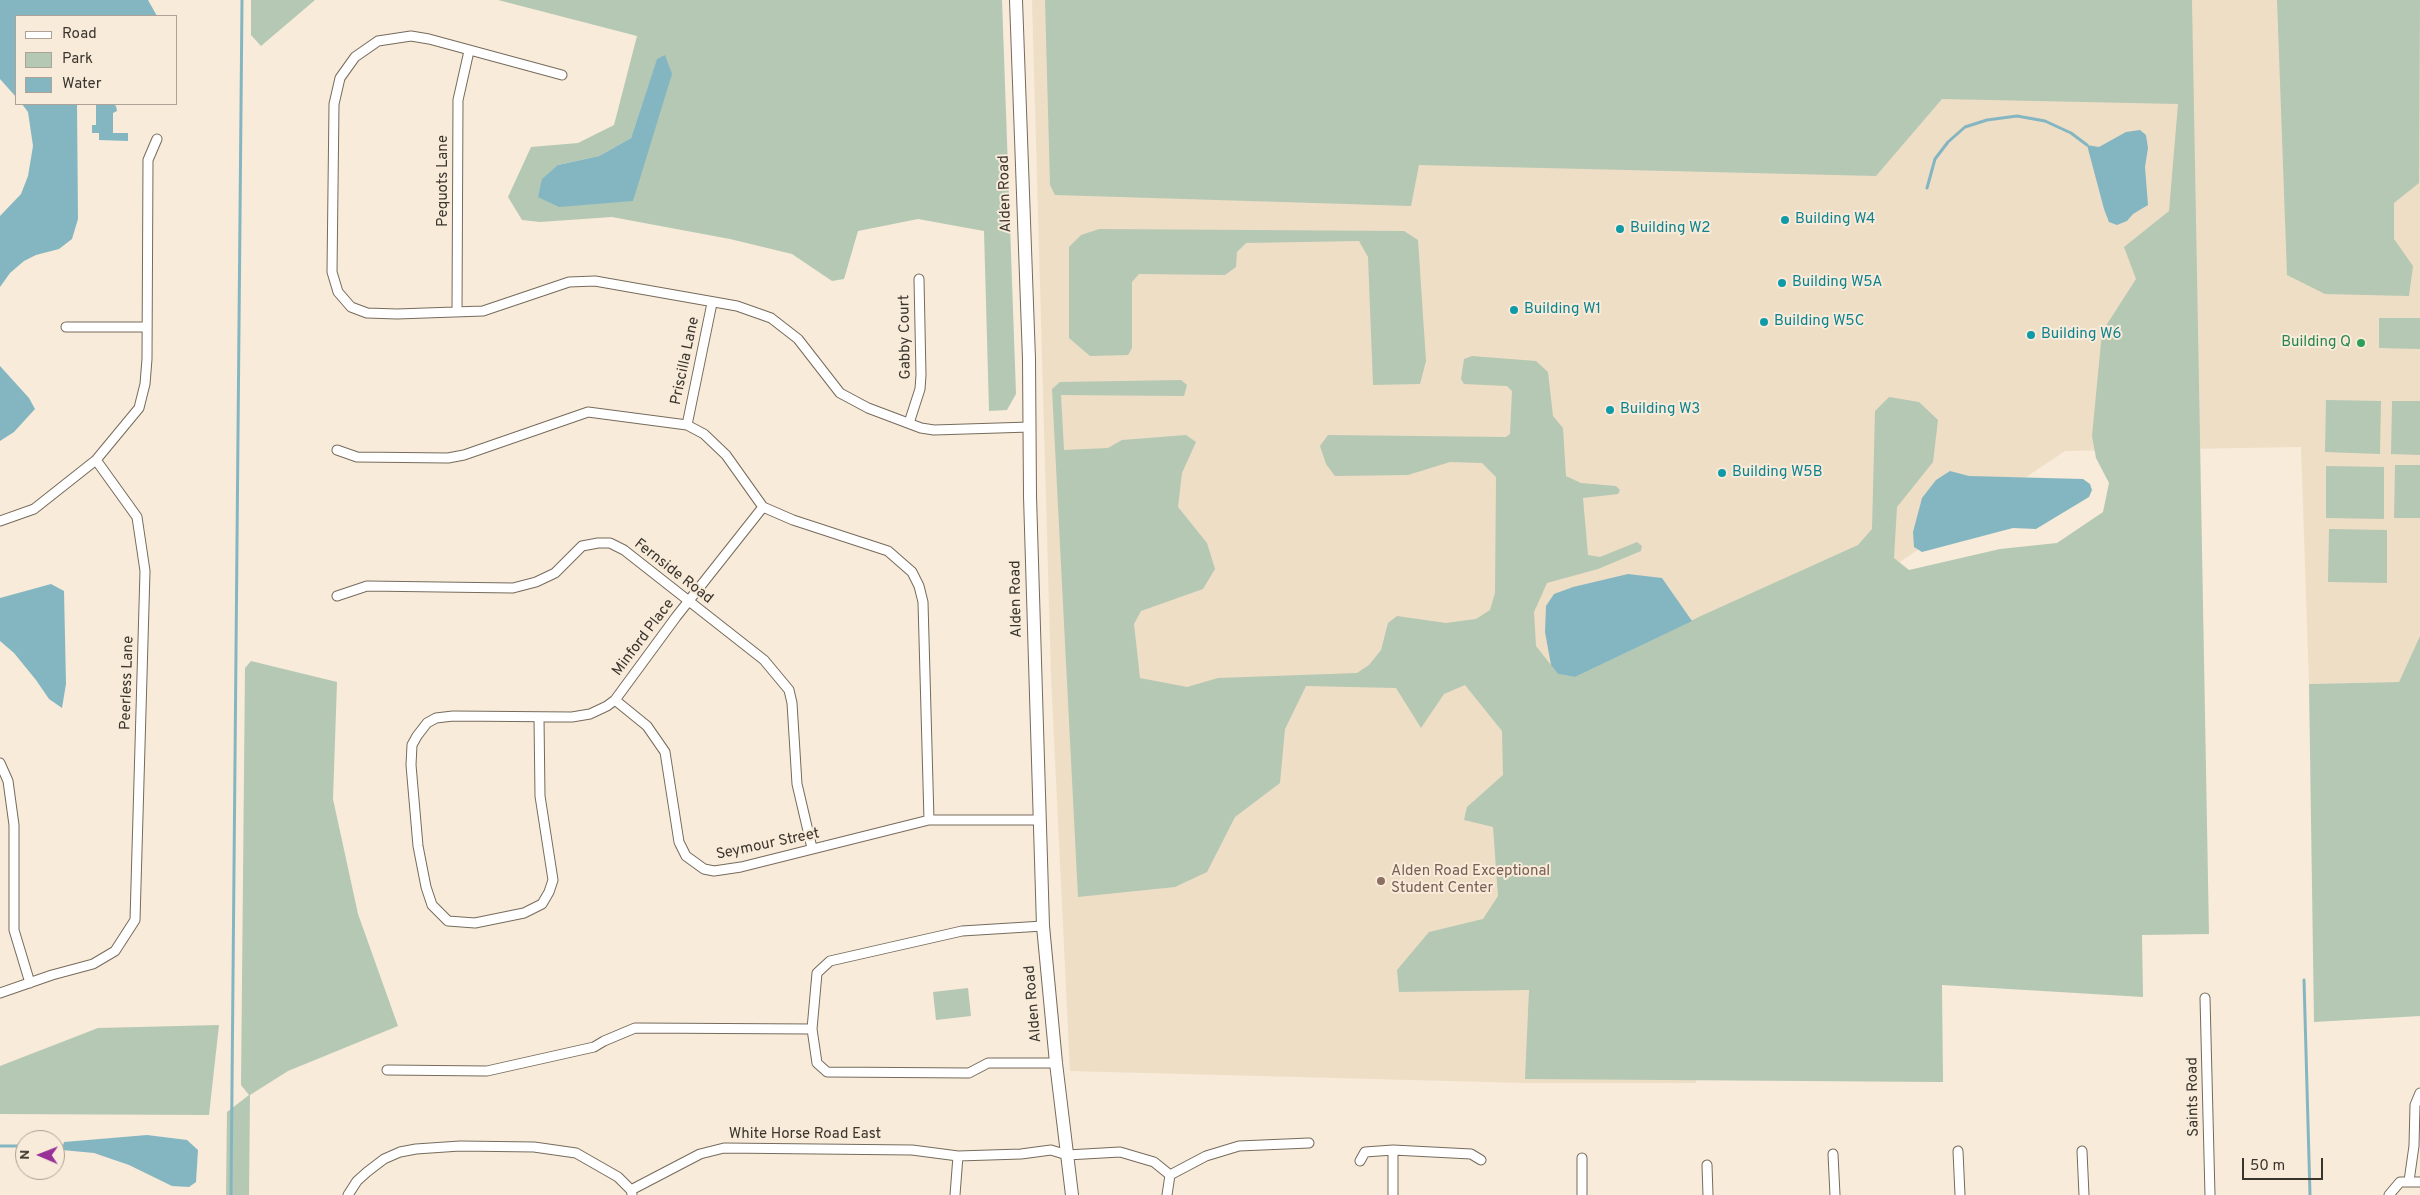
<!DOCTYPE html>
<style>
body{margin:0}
#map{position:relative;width:2420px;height:1195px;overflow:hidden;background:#f8ebd9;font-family:Overpass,sans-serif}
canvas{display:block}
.legend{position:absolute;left:15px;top:15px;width:162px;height:90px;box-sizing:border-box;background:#f8ebd9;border:1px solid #aca295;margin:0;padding:6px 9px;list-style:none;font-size:15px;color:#3a352e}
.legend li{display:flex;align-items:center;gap:10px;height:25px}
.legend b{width:25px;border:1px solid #aca295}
.north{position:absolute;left:15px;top:1130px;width:50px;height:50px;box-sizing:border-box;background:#f8ebd9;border:1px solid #aca295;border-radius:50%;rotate:271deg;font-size:14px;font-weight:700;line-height:20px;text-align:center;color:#3a352e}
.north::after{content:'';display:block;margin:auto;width:18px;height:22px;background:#983298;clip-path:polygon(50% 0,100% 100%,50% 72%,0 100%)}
.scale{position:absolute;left:2242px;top:1158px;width:81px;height:22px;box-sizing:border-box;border:2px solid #3a352e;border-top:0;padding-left:6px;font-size:15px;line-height:18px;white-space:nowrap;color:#3a352e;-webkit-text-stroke:4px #f8ebd9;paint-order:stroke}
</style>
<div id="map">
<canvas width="2420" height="1195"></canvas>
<ul class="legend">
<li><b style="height:6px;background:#fff"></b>Road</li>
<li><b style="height:14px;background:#b4c8b4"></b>Park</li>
<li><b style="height:14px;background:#84b6c2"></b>Water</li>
</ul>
<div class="north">N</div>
<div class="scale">50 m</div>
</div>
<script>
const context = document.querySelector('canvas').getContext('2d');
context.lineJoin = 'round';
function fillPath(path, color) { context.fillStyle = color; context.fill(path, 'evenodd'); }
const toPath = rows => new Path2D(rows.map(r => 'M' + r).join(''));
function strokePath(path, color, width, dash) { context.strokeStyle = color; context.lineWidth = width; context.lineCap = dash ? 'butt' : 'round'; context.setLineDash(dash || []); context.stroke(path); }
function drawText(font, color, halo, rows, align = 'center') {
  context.font = font + ' Overpass,sans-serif'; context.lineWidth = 4; context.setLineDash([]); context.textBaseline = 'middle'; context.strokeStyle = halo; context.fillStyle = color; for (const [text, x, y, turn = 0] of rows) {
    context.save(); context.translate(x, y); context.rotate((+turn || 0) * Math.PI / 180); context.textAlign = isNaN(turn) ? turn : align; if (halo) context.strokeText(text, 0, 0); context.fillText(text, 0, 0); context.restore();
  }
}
fillPath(toPath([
 [1032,0,2420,0,2420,636,2399,682,2309,684,2301,447,2065,451,1706,692,1696,1083,1525,1083,1070,1071,1051,676]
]), '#eedec6');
fillPath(toPath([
 [251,0,315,0,261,46,251,35],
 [498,0,1002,0,1016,394,1007,410,989,411,984,231,918,219,858,231,844,279,832,281,792,254,730,239,612,217,540,222,522,220,508,197,531,147,578,143,614,125,637,36],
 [657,60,633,201,558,165,599,156,631,138],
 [1045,0,2192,0,2209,934,2142,935,2143,997,1942,985,1943,1082,1525,1079,1529,990,1399,992,1397,970,1429,932,1483,919,1498,896,1493,827,1464,820,1467,807,1503,775,1502,731,1465,685,1444,694,1421,728,1396,688,1306,686,1285,729,1280,783,1235,817,1207,872,1175,887,1078,897,1052,389,1060,382,1181,380,1187,385,1184,396,1061,395,1064,450,1108,448,1122,440,1186,435,1196,442,1182,473,1178,507,1207,543,1215,569,1203,589,1141,611,1134,624,1140,678,1187,687,1218,678,1357,673,1369,665,1381,650,1388,623,1397,616,1446,623,1476,619,1490,610,1495,593,1496,477,1482,463,1450,462,1408,475,1335,476,1326,464,1320,446,1328,435,1506,437,1510,434,1512,391,1507,386,1464,384,1461,379,1464,359,1472,356,1536,361,1548,372,1553,416,1563,428,1566,476,1581,483,1616,486,1620,490,1618,494,1583,498,1588,555,1600,557,1637,542,1642,546,1641,551,1598,569,1547,583,1534,612,1536,646,1558,674,1575,677,1703,615,1858,545,1872,529,1875,411,1889,397,1919,402,1938,420,1933,462,1897,507,1894,558,1909,570,2000,549,2057,543,2103,512,2109,483,2096,458,2092,436,2102,332,2136,279,2124,247,2169,211,2178,104,1942,99,1876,176,1419,165,1411,206,1055,195,1050,185],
 [2277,0,2420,0,2419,183,2394,203,2394,239,2413,266,2409,296,2325,294,2287,275],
 [1099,229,1404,231,1418,240,1426,361,1420,384,1373,385,1368,257,1359,241,1246,243,1237,252,1236,267,1225,275,1139,274,1132,282,1132,348,1128,355,1090,356,1069,338,1069,247,1081,235],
 [2379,318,2420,318,2420,349,2379,348],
 [2326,400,2381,401,2380,454,2325,452],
 [2392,401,2420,401,2420,455,2391,454],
 [2395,465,2420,465,2420,518,2394,518],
 [2326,466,2384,467,2384,519,2326,518],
 [2329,529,2387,530,2387,583,2328,582],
 [2420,636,2420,1016,2314,1022,2309,684,2399,682],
 [251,661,337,682,333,799,358,914,398,1026,288,1071,250,1095,249,1195,226,1195,227,1112,249,1095,241,1085,245,668],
 [968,988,971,1016,936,1020,933,992],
 [219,1025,209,1115,0,1114,0,1066,98,1028]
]), '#b4c8b4');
fillPath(toPath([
 [0,0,148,0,157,16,16,16,16,97,0,79],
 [665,55,672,74,633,201,559,207,538,197,542,179,558,165,599,156,631,138,657,59],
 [22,104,77,104,78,219,72,239,59,249,36,255,24,261,10,273,0,287,0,216,21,194,28,176,33,146,28,112],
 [96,104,113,104,116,106,117,111,113,113,113,133,128,133,128,141,99,140,99,133,92,133,92,125,96,125],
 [2140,130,2146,135,2148,148,2145,167,2148,205,2133,214,2127,221,2117,225,2109,222,2104,209,2087,145,2099,147,2126,132],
 [0,366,29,398,35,409,14,432,0,441],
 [1950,471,1969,476,2083,479,2090,484,2092,490,2089,497,2036,529,2013,528,1922,552,1914,547,1913,532,1922,498,1936,480],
 [1628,574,1662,578,1692,621,1575,677,1558,674,1551,665,1545,632,1546,606,1554,594,1573,587],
 [51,584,64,591,66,684,62,708,49,699,36,680,14,653,0,641,0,598],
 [147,1135,187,1140,198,1150,196,1182,189,1187,172,1186,129,1165,94,1153,62,1150,64,1142]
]), '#84b6c2');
strokePath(toPath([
 [1927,188,1935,159,1948,142,1965,127,1987,120,2017,116,2045,121,2071,133,2087,145],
 [2304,980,2310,1195],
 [0,1146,25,1146],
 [55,1146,63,1146],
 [231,1195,242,0]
]), '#84b6c2', 3);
const street = toPath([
 [562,75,429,39,411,36,378,41,355,57,340,78,334,104,332,272,338,292,351,307,367,313,397,314,483,311,569,282,595,281,737,306,771,318,798,339,840,393,868,408,921,428,934,430,1030,427],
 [457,312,458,100,469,51],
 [66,327,146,327],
 [909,423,920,389,921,375,919,279],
 [687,425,712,303],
 [337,450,357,457,448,458,464,455,588,412,687,425,704,434,726,455,763,507,793,520,888,551,912,572,919,586,923,602,929,820],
 [0,521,34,509,96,460,139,408,145,384,147,359,148,160,157,139],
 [337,596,367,586,513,588,536,582,555,573,582,546,598,543,610,543,624,550,764,660,789,690,792,703,797,784,812,848],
 [615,700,647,726,665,752,679,842,686,856,704,869,714,871,741,867,929,820,1038,820],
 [539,718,540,796,553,880,549,892,542,904,524,913,475,923,448,921,432,905,426,887,418,846,411,765,412,745,417,736,427,723,436,718,453,716,572,717,590,714,607,706,615,700,676,617,763,507],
 [0,763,8,781,14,825,14,930,30,983],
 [1043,926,962,931,830,961,817,973,812,1029,817,1063,827,1072,969,1073,988,1063,1056,1063],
 [0,993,52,975,93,964,115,951,135,920,145,571,137,517,96,460],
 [2205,998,2210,1195],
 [387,1070,487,1071,594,1047,604,1041,635,1028,812,1029],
 [1958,1151,1960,1195],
 [2082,1151,2084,1195],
 [1833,1154,1835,1195],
 [1582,1158,1582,1195],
 [1360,1161,1365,1152,1393,1150,1471,1154,1481,1160],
 [1707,1165,1708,1195],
 [1170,1175,1206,1156,1239,1146,1309,1143],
 [2409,1181,2414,1146,2415,1105,2420,1093],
 [631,1190,700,1154,724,1148,912,1150,958,1156,1021,1154,1051,1150,1067,1155,1120,1152,1154,1162,1170,1175],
 [348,1195,357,1181,367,1172,384,1159,400,1152,416,1149,460,1146,534,1147,576,1153,618,1177,631,1190,632,1194],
 [955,1195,958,1156],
 [1167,1195,1170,1175],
 [1393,1195,1393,1150],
 [2389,1195,2400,1182,2420,1182]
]);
const secondary = toPath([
 [1016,0,1029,359,1030,496,1043,926,1056,1063,1072,1195]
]);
strokePath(street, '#766b5c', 11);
strokePath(secondary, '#766b5c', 14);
strokePath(street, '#fff', 9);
strokePath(secondary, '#fff', 12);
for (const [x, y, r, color] of [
 [1785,220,5,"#0f9aa8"],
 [1620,229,5,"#0f9aa8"],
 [1782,283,5,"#0f9aa8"],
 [1514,310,5,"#0f9aa8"],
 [1764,322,5,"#0f9aa8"],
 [2031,335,5,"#0f9aa8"],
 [2361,343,5,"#2e9e5b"],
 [1610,410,5,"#0f9aa8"],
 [1722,473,5,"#0f9aa8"],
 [1381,881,5,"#8d6e63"]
]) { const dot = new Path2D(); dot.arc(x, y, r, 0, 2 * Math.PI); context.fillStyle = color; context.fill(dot); strokePath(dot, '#f8ebd9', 2); }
drawText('15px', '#3a352e', '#f8ebd9', [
 ["Pequots Lane",444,181,-90],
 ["Alden Road",1006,194,-92],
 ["Gabby Court",906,337,-91],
 ["Priscilla Lane",686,361,-78],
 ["Fernside Road",673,572,38],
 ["Alden Road",1017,599,-91],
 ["Minford Place",644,638,-53],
 ["Peerless Lane",128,683,-88],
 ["Seymour Street",768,845,-12],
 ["Alden Road",1034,1004,-95],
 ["Saints Road",2194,1097,-91],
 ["White Horse Road East",805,1135]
]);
drawText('15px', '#0d838f', '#f8ebd9', [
 ["Building W4",1795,220],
 ["Building W2",1630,229],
 ["Building W5A",1792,283],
 ["Building W1",1524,310],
 ["Building W5C",1774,322],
 ["Building W6",2041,335],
 ["Building W3",1620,410],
 ["Building W5B",1732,473]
], 'left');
drawText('15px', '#27864d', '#f8ebd9', [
 ["Building Q",2351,343]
], 'right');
drawText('15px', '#785e54', '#f8ebd9', [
 ["Alden Road Exceptional",1391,872],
 ["Student Center",1391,889]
], 'left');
</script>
